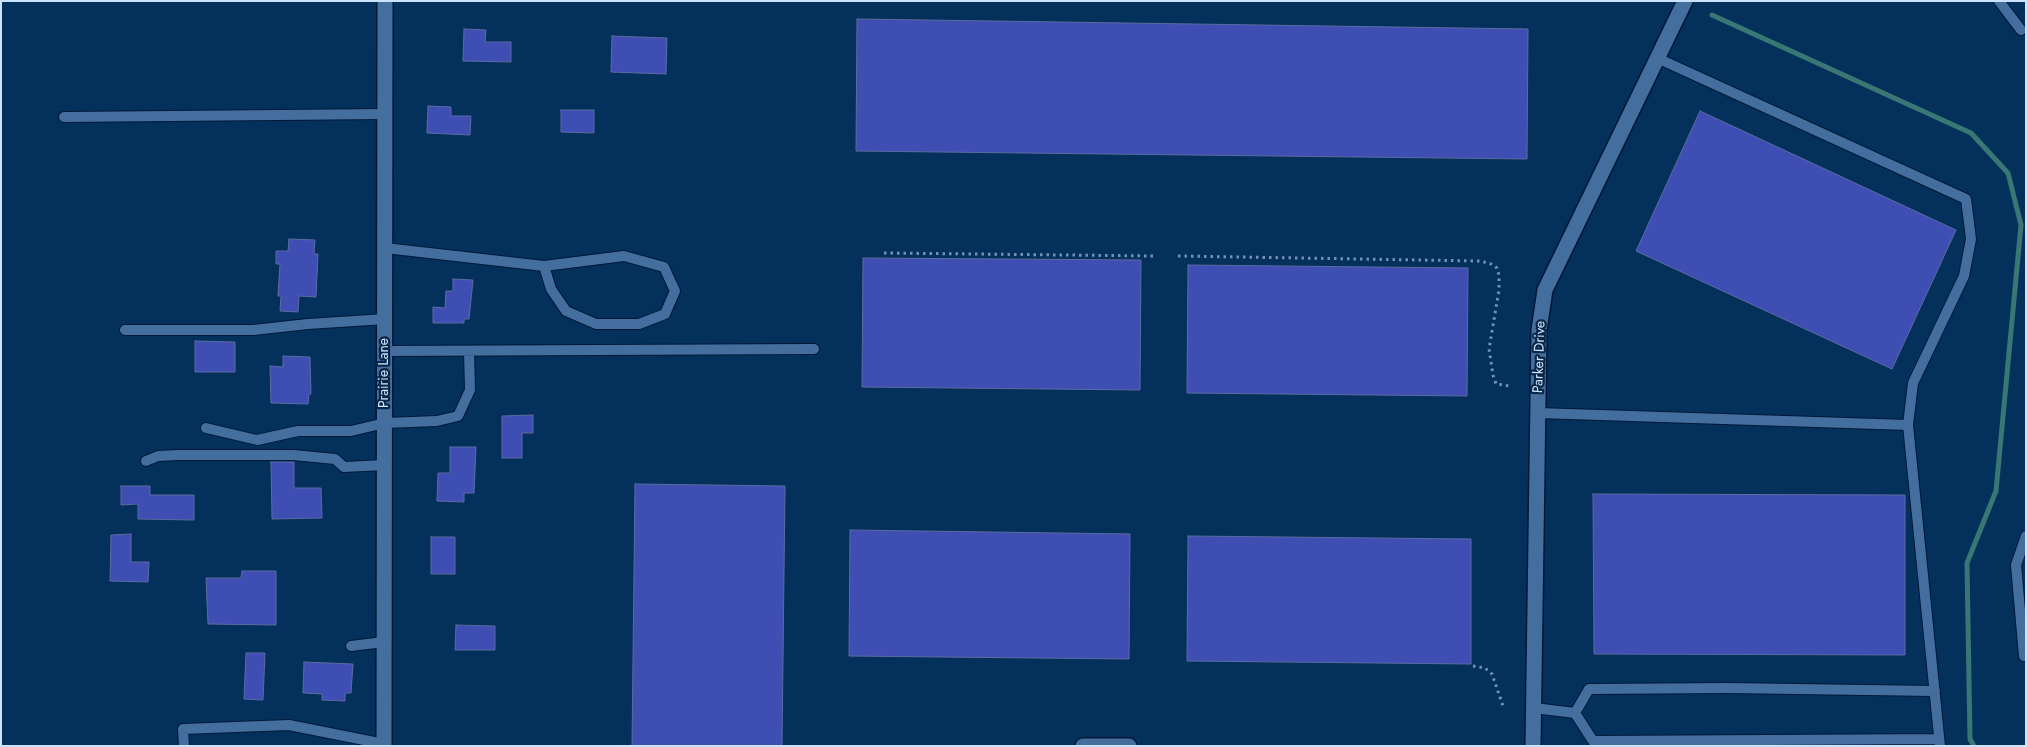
<!DOCTYPE html>
<style>
body{margin:0}
#map{position:relative;width:2027px;height:747px;overflow:hidden;background:#04315c;font-family:Jost,sans-serif}
canvas{display:block}
.frame{position:absolute;inset:0;border:2px solid #cce3fe;pointer-events:none}
</style>
<div id="map">
<canvas width="2027" height="747"></canvas>
<div class="frame"></div>
</div>
<script>
const context = document.querySelector('canvas').getContext('2d');
context.lineJoin = 'round';
const toPath = rows => new Path2D(rows.map(r => 'M' + r).join(''));
function strokePath(path, color, width, dash) { context.strokeStyle = color; context.lineWidth = width; context.lineCap = dash ? 'butt' : 'round'; context.setLineDash(dash || []); context.stroke(path); }
function fillPath(path, color) { context.fillStyle = color; context.fill(path, 'evenodd'); }
function drawText(font, color, halo, rows, align = 'center') {
  context.font = font + ' Jost,sans-serif'; context.lineWidth = 4.5; context.setLineDash([]); context.textBaseline = 'middle'; context.strokeStyle = halo; context.fillStyle = color; for (const [text, x, y, turn = 0] of rows) {
    context.save(); context.translate(x, y); context.rotate((+turn || 0) * Math.PI / 180); context.textAlign = isNaN(turn) ? turn : align; if (halo) context.strokeText(text, 0, 0); context.fillText(text, 0, 0); context.restore();
  }
}
strokePath(toPath([
 [1712,15,1971,133,2008,173,2021,225,1996,491,1967,563,1970,739,1974,746]
]), '#397775', 5);
const building = toPath([
 [857,19,1528,29,1527,159,856,151,857,19],
 [464,29,486,30,485,42,511,42,511,62,463,61,464,29],
 [612,36,667,38,666,74,611,72,612,36],
 [428,106,451,107,451,116,471,116,470,135,427,133,428,106],
 [561,110,594,110,594,133,561,132,561,110],
 [1700,111,1956,230,1892,369,1636,251,1700,111],
 [289,239,315,240,314,254,318,254,316,297,299,296,298,312,280,311,281,296,278,296,280,264,276,264,276,251,288,251,289,239],
 [863,258,1141,260,1140,390,862,387,863,258],
 [1188,265,1468,268,1467,396,1187,393,1188,265],
 [453,279,473,280,469,319,464,319,464,323,433,323,433,307,445,308,446,291,453,291,453,279],
 [195,341,235,342,235,372,195,372,195,341],
 [283,356,310,357,311,394,309,394,308,404,271,403,270,366,283,367,283,356],
 [533,415,533,433,522,433,522,458,502,458,502,416,533,415],
 [450,447,476,447,474,493,464,493,464,502,437,501,438,473,450,473,450,447],
 [271,462,294,462,294,488,321,488,322,518,272,519,271,462],
 [635,484,785,486,782,746,632,746,635,484],
 [121,486,150,486,150,495,194,495,194,520,138,519,138,504,121,505,121,486],
 [1593,494,1905,495,1905,655,1594,654,1593,494],
 [850,530,1130,534,1129,659,849,656,850,530],
 [131,534,131,562,149,562,148,582,110,581,111,535,131,534],
 [1188,536,1471,539,1471,664,1187,661,1188,536],
 [431,537,455,537,455,574,431,574,431,537],
 [242,571,276,571,276,625,208,624,206,578,241,578,242,571],
 [456,625,495,626,495,650,455,650,456,625],
 [246,653,265,653,263,700,244,699,246,653],
 [304,662,353,664,351,693,345,693,345,701,322,700,322,694,303,693,304,662]
]);
fillPath(building, '#3f4eb2');
strokePath(building, '#5d6ba2', 1);
const lane = toPath([
 [1999,1,2021,30],
 [1657,58,1966,199,1971,239,1964,276,1913,383,1908,425,1940,746],
 [64,117,385,114],
 [385,248,544,266,624,256,664,267,675,291,665,314,639,324,596,324,566,311,551,289,544,266],
 [125,330,253,330,308,324,385,319],
 [385,351,814,349],
 [1538,413,1908,425],
 [206,428,257,440,298,431,351,431,385,423,437,421,458,416,470,390,469,351],
 [146,461,158,456,178,455,293,455,335,459,344,467,385,465],
 [351,646,384,642],
 [2024,656,2016,565,2026,536],
 [1534,708,1575,713],
 [1575,713,1593,741,1939,739],
 [1575,713,1589,689,1728,688,1935,691],
 [184,746,183,729,289,725,384,744]
]);
const street = toPath([
 [384,746,385,1],
 [1083,746,1129,746],
 [1533,746,1539,330,1545,290,1685,1]
]);
strokePath(lane, '#001838', 12);
strokePath(street, '#001838', 18);
strokePath(toPath([
 [884,253,1154,256],
 [1178,256,1480,261,1491,264,1497,268,1499,275,1499,290,1489,349,1493,375,1496,384,1510,386],
 [1473,666,1485,668,1492,674,1504,709]
]), '#7192b4', 3, [2.5, 4]);
strokePath(lane, '#446e9e', 10);
strokePath(street, '#446e9e', 15);
drawText('14px', '#cce3fe', '#072748', [
 ["Parker Drive",1540,357,-88],
 ["Prairie Lane",385,373,-90]
]);
</script>
